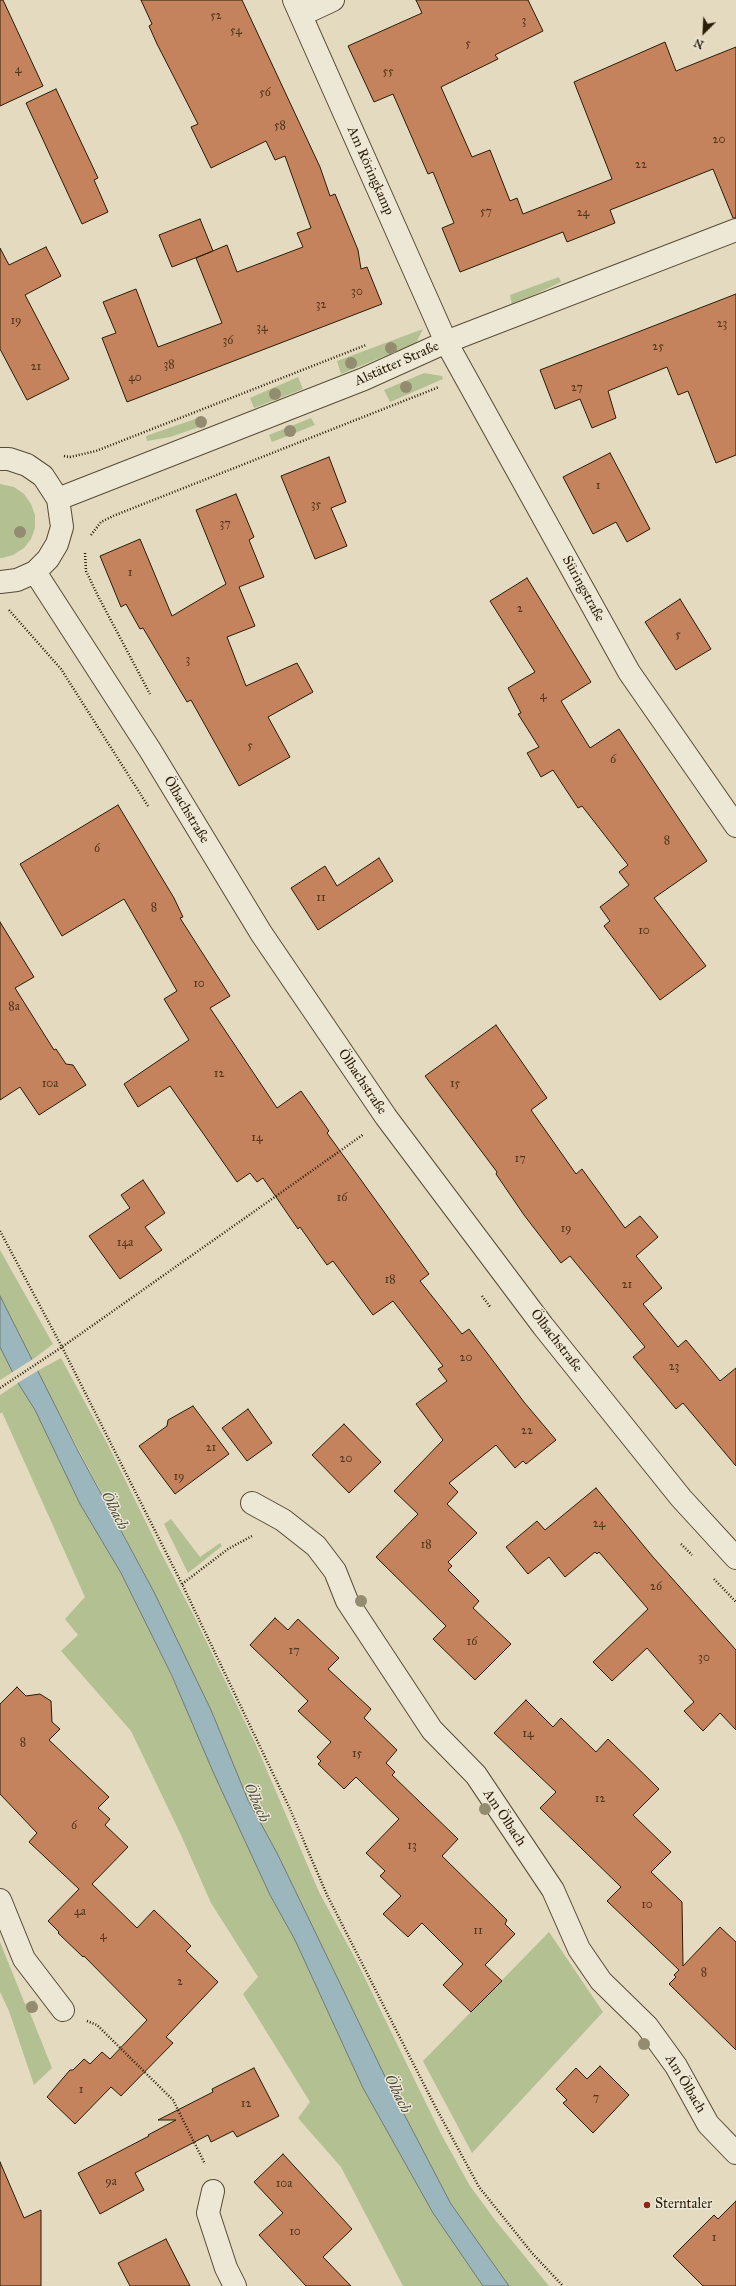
<!DOCTYPE html>
<meta charset="utf-8">
<style>
body{margin:0}
#map{position:relative;width:736px;height:2286px;overflow:hidden;background:#e3dabf;font-family:"IM FELL Great Primer",serif}
canvas{display:block}
.north{position:absolute;left:684px;top:12px;width:40px;height:40px;-webkit-text-stroke:3px #ede7d5;paint-order:stroke;rotate:204deg;font-size:11px;font-weight:700;line-height:16px;text-align:center;color:#2a1c07}
.north::after{content:'';display:block;margin:auto;width:14px;height:18px;background:#2a1c07;clip-path:polygon(50% 0,100% 100%,50% 72%,0 100%)}
</style>
<div id="map">
<canvas width="736" height="2286"></canvas>
<div class="north">N</div>
</div>
<script>
const context = document.querySelector('canvas').getContext('2d');
context.lineJoin = 'round';
function fillPath(path, color) { context.fillStyle = color; context.fill(path, 'evenodd'); }
const toPath = rows => new Path2D(rows.map(r => 'M' + r).join(''));
function strokePath(path, color, width, dash) { context.strokeStyle = color; context.lineWidth = width; context.lineCap = dash ? 'butt' : 'round'; context.setLineDash(dash || []); context.stroke(path); }
function drawText(font, color, halo, rows, align = 'center') {
  context.font = font + ' "IM FELL Great Primer",serif'; context.lineWidth = 3; context.setLineDash([]); context.textBaseline = 'middle'; context.strokeStyle = halo; context.fillStyle = color; for (const [text, x, y, turn = 0] of rows) {
    context.save(); context.translate(x, y); context.rotate((+turn || 0) * Math.PI / 180); context.textAlign = isNaN(turn) ? turn : align; if (halo) context.strokeText(text, 0, 0); context.fillText(text, 0, 0); context.restore();
  }
}
fillPath(toPath([
 [559,277,561,282,512,305,510,295],
 [423,329,416,343,341,374,337,361],
 [424,373,442,376,443,379,390,402,384,390],
 [298,377,303,389,254,408,250,398],
 [201,417,205,425,170,437,147,441,146,436],
 [311,418,315,425,272,442,269,435],
 [0,484,14,487,24,494,31,504,35,515,35,528,31,539,24,548,13,555,2,558,0,558],
 [0,1250,53,1344,32,1360,0,1296],
 [0,1347,13,1372,0,1380],
 [61,1358,108,1445,159,1549,195,1618,256,1745,319,1892,357,1962,441,2134,470,2186,495,2220,549,2286,509,2286,451,2204,392,2091,277,1853,248,1800,211,1710,154,1592,37,1371],
 [18,1383,35,1410,80,1504,121,1573,147,1625,192,1719,214,1774,270,1895,295,1940,363,2088,433,2213,483,2286,403,2286,341,2167,298,2118,310,2102,243,1994,258,1977,211,1903,181,1835,131,1731,61,1651,78,1635,65,1619,85,1597,2,1412,0,1414,0,1395],
 [171,1519,200,1557,220,1543,222,1546,188,1573,164,1524],
 [549,1932,603,2012,472,2153,423,2061],
 [0,1942,25,2004,35,2000,38,2010,30,2013,52,2068,34,2085,9,2011,0,1992]
]), '#b3c092');
const water = toPath([
 [0,1296,77,1449,154,1592,211,1710,248,1800,277,1853,392,2091,451,2204,509,2286,483,2286,433,2213,363,2088,295,1940,270,1895,214,1774,172,1676,121,1573,80,1504,35,1410,18,1383,0,1347,0,1296]
]);
fillPath(water, '#9bb7bd');
strokePath(water, '#6e7974', 1);
fillPath(toPath([
 [33,1359,39,1370,16,1384,11,1373]
]), '#e3dabf');
const building = toPath([
 [0,0,3,0,43,86,0,106,0,0],
 [141,0,242,0,320,167,330,196,335,194,358,250,361,269,367,267,382,304,127,402,102,338,116,333,103,302,136,289,158,347,222,323,196,258,227,245,237,272,303,247,297,233,311,228,285,156,275,160,266,141,211,168,191,127,198,124,157,44,149,26,152,24,141,0],
 [416,0,528,0,543,31,495,55,498,59,441,87,472,157,490,150,510,201,517,198,523,214,612,179,574,82,665,42,676,71,736,47,736,218,733,218,713,169,610,210,615,223,567,242,563,232,460,272,442,228,454,223,433,172,428,174,393,94,374,102,348,46,422,13,416,0],
 [56,89,98,178,94,180,108,212,82,224,26,103,56,89],
 [200,219,213,251,172,267,159,235,200,219],
 [46,247,61,276,25,295,69,379,27,400,0,349,0,248,9,265,46,247],
 [736,294,736,455,716,463,688,391,678,395,667,367,608,391,616,418,592,428,580,399,555,409,540,370,736,294],
 [610,453,650,529,627,542,616,522,593,534,563,477,610,453],
 [329,457,346,502,331,508,347,546,315,559,281,476,329,457],
 [236,494,254,537,249,540,264,577,239,587,255,626,227,637,246,686,297,663,313,692,268,717,290,757,239,786,191,700,187,702,143,628,140,629,126,604,121,607,100,556,140,539,172,616,226,584,196,510,236,494],
 [527,578,591,682,561,701,590,748,619,729,707,861,654,898,706,966,660,1000,604,926,610,921,600,907,629,885,619,872,628,865,582,806,578,808,553,770,541,777,527,753,539,747,518,714,521,713,508,688,535,672,490,601,527,578],
 [680,599,711,649,676,670,645,622,680,599],
 [118,805,174,898,183,917,180,918,230,996,210,1008,277,1108,301,1091,329,1131,327,1133,429,1274,420,1281,462,1334,469,1329,524,1402,556,1440,526,1464,523,1461,515,1468,496,1445,449,1483,458,1492,447,1504,477,1533,448,1562,452,1566,448,1570,479,1601,473,1608,511,1644,475,1680,433,1639,446,1626,376,1557,418,1514,394,1491,443,1440,416,1404,447,1381,438,1369,443,1366,393,1301,373,1315,333,1261,327,1265,300,1227,298,1229,263,1178,257,1182,250,1173,237,1182,170,1086,138,1107,124,1084,189,1040,164,999,177,991,124,899,62,936,20,864,118,805],
 [379,858,393,881,318,930,291,888,325,866,337,886,379,858],
 [0,922,34,977,15,988,54,1050,56,1049,66,1064,73,1065,86,1085,39,1115,20,1087,0,1100,0,922],
 [496,1025,547,1098,531,1110,576,1174,582,1169,625,1228,640,1216,658,1237,636,1256,662,1288,643,1304,678,1347,686,1340,720,1381,736,1368,736,1466,683,1403,676,1409,633,1357,645,1347,570,1256,561,1263,524,1215,496,1174,497,1172,425,1076,496,1025],
 [143,1180,165,1213,145,1227,162,1250,120,1279,89,1236,130,1208,121,1195,143,1180],
 [193,1406,229,1454,175,1494,139,1446,167,1426,168,1420,193,1406],
 [248,1409,272,1443,247,1461,222,1428,248,1409],
 [344,1424,381,1462,349,1493,312,1455,344,1424],
 [596,1488,653,1557,736,1650,736,1730,720,1713,703,1731,684,1711,694,1702,647,1648,612,1681,593,1662,648,1609,599,1552,597,1554,595,1552,565,1577,549,1557,528,1574,506,1547,537,1521,545,1530,596,1488],
 [275,1618,288,1630,298,1619,339,1658,328,1669,371,1709,364,1718,397,1750,386,1763,395,1772,392,1775,458,1839,442,1856,507,1920,505,1924,515,1934,485,1965,502,1981,471,2012,443,1985,463,1964,422,1923,408,1937,383,1914,401,1896,380,1876,385,1871,366,1853,399,1819,356,1777,344,1789,318,1764,321,1761,317,1757,331,1742,298,1711,308,1701,250,1645,275,1618],
 [17,1687,26,1696,40,1694,51,1701,52,1722,60,1729,49,1740,109,1797,98,1808,110,1819,105,1825,128,1847,92,1884,137,1928,154,1910,191,1946,186,1951,218,1982,166,2037,173,2043,121,2096,111,2087,75,2124,47,2097,70,2070,73,2070,84,2059,90,2064,102,2052,110,2059,147,2020,84,1956,83,1957,58,1933,59,1932,48,1921,79,1889,29,1842,37,1833,0,1794,0,1704,17,1687],
 [526,1700,553,1727,561,1718,596,1752,608,1739,659,1789,633,1815,671,1852,651,1872,682,1902,683,1966,720,1927,736,1942,736,2050,669,1984,676,1977,674,1975,679,1970,607,1901,621,1887,540,1808,556,1792,494,1733,526,1700],
 [600,2066,629,2095,593,2133,563,2103,567,2100,556,2089,576,2068,587,2079,600,2066],
 [254,2068,279,2116,237,2137,233,2131,211,2142,208,2135,135,2173,144,2190,100,2214,78,2173,149,2136,148,2135,176,2120,158,2120,213,2092,212,2089,254,2068],
 [283,2154,352,2229,323,2257,351,2286,306,2286,259,2235,283,2213,254,2182,283,2154],
 [0,2162,24,2218,41,2210,41,2286,0,2286,0,2162],
 [736,2201,736,2286,703,2286,673,2256,714,2215,718,2219,736,2201],
 [166,2239,190,2286,130,2286,118,2263,166,2239]
]);
fillPath(building, '#c4835c');
strokePath(building, '#2a1c07', 1);
const minor = toPath([
 [294,0,446,342,629,672,736,826],
 [301,15,333,0],
 [252,1503,283,1520,316,1546,335,1571,347,1601,432,1730,476,1775,553,1890,579,1949,601,1981,647,2026,676,2066,708,2124,736,2153],
 [0,1900,24,1959,63,2010],
 [213,2191,208,2213,226,2268,235,2286]
]);
const tertiary = toPath([
 [0,459,9,459,27,465,43,476,58,499,62,527,57,544,48,559,35,572,17,580,0,582],
 [58,499,364,379,446,342,736,230],
 [35,572,150,750,261,933,386,1117,543,1326,681,1498,736,1558]
]);
strokePath(minor, '#584c35', 24);
strokePath(tertiary, '#584c35', 24);
strokePath(toPath([
 [64,456,70,457,96,451,366,345],
 [91,535,101,522,113,516,439,387],
 [85,553,86,571,98,596,150,694],
 [9,610,61,669,148,806],
 [0,1231,62,1347,182,1584,290,1809,327,1895,436,2108,479,2187,532,2253,563,2286],
 [482,1296,491,1308],
 [0,1388,62,1347,364,1134],
 [681,1544,692,1555],
 [714,1579,736,1602],
 [182,1584,228,1549,252,1536],
 [87,2021,97,2025,173,2100,205,2164]
]), '#2a1c07', 2.5, [1, 2]);
strokePath(minor, '#ede7d5', 22);
strokePath(tertiary, '#ede7d5', 22);
context.fillStyle = '#948c71';
for (const [x, y] of [
 [391,348],
 [351,363],
 [406,387],
 [275,394],
 [201,422],
 [290,431],
 [20,532],
 [361,1601],
 [485,1809],
 [32,2007],
 [644,2044]
]) { context.beginPath(); context.arc(x, y, 6, 0, 2 * Math.PI); context.fill(); }
for (const [x, y, r, color] of [
 [647,2205,4,"#8f2418"]
]) { const dot = new Path2D(); dot.arc(x, y, r, 0, 2 * Math.PI); context.fillStyle = color; context.fill(dot); strokePath(dot, '#ede7d5', 1.5); }
drawText('12px', '#50361c', null, [
 ["52",216,16],
 ["3",524,21],
 ["54",236,31],
 ["5",468,44],
 ["4",18,70],
 ["55",388,72],
 ["56",265,93],
 ["58",280,126],
 ["20",719,140],
 ["22",641,165],
 ["57",486,212],
 ["24",583,213],
 ["30",357,292],
 ["32",321,305],
 ["19",16,321],
 ["23",722,324],
 ["34",262,328],
 ["36",228,341],
 ["25",658,347],
 ["38",169,365],
 ["21",36,367],
 ["40",135,378],
 ["27",577,388],
 ["1",598,486],
 ["35",316,505],
 ["37",225,524],
 ["1",130,573],
 ["2",520,609],
 ["5",678,635],
 ["3",188,660],
 ["4",543,696],
 ["5",250,746],
 ["6",613,760],
 ["8",667,841],
 ["6",97,849],
 ["11",321,898],
 ["8",154,908],
 ["10",644,931],
 ["10",199,984],
 ["8a",14,1007],
 ["12",219,1074],
 ["10a",50,1084],
 ["15",455,1084],
 ["14",257,1138],
 ["17",520,1159],
 ["16",342,1198],
 ["19",566,1229],
 ["14a",125,1243],
 ["18",390,1280],
 ["21",627,1285],
 ["20",466,1358],
 ["23",674,1367],
 ["22",527,1431],
 ["21",211,1448],
 ["20",346,1459],
 ["19",179,1477],
 ["24",599,1524],
 ["18",426,1545],
 ["26",656,1587],
 ["16",472,1642],
 ["17",294,1651],
 ["30",704,1658],
 ["14",528,1734],
 ["8",23,1743],
 ["15",357,1754],
 ["12",600,1799],
 ["6",74,1826],
 ["13",412,1846],
 ["10",647,1905],
 ["4a",80,1912],
 ["11",478,1931],
 ["4",103,1936],
 ["8",704,1973],
 ["2",180,1982],
 ["1",81,2090],
 ["7",596,2098],
 ["12",246,2104],
 ["9a",111,2182],
 ["10a",284,2184],
 ["10",295,2232],
 ["1",714,2238]
]);
drawText('14px', '#2a1c07', '#ede7d5', [
 ["Am Röringkamp",370,171,66],
 ["Alstätter Straße",397,364,-24],
 ["Süringstraße",583,589,61],
 ["Ölbachstraße",186,810,59],
 ["Ölbachstraße",362,1082,56],
 ["Ölbachstraße",556,1341,52],
 ["Am Ölbach",504,1818,56],
 ["Am Ölbach",685,2084,59]
]);
drawText('14px', '#2a1c07', '#ede7d5', [
 ["Sterntaler",655,2205]
], 'left');
drawText('italic 15px', '#4c4a3e', '#ede7d5', [
 ["Ölbach",114,1511,63],
 ["Ölbach",256,1803,66],
 ["Ölbach",397,2094,64]
]);
</script>
